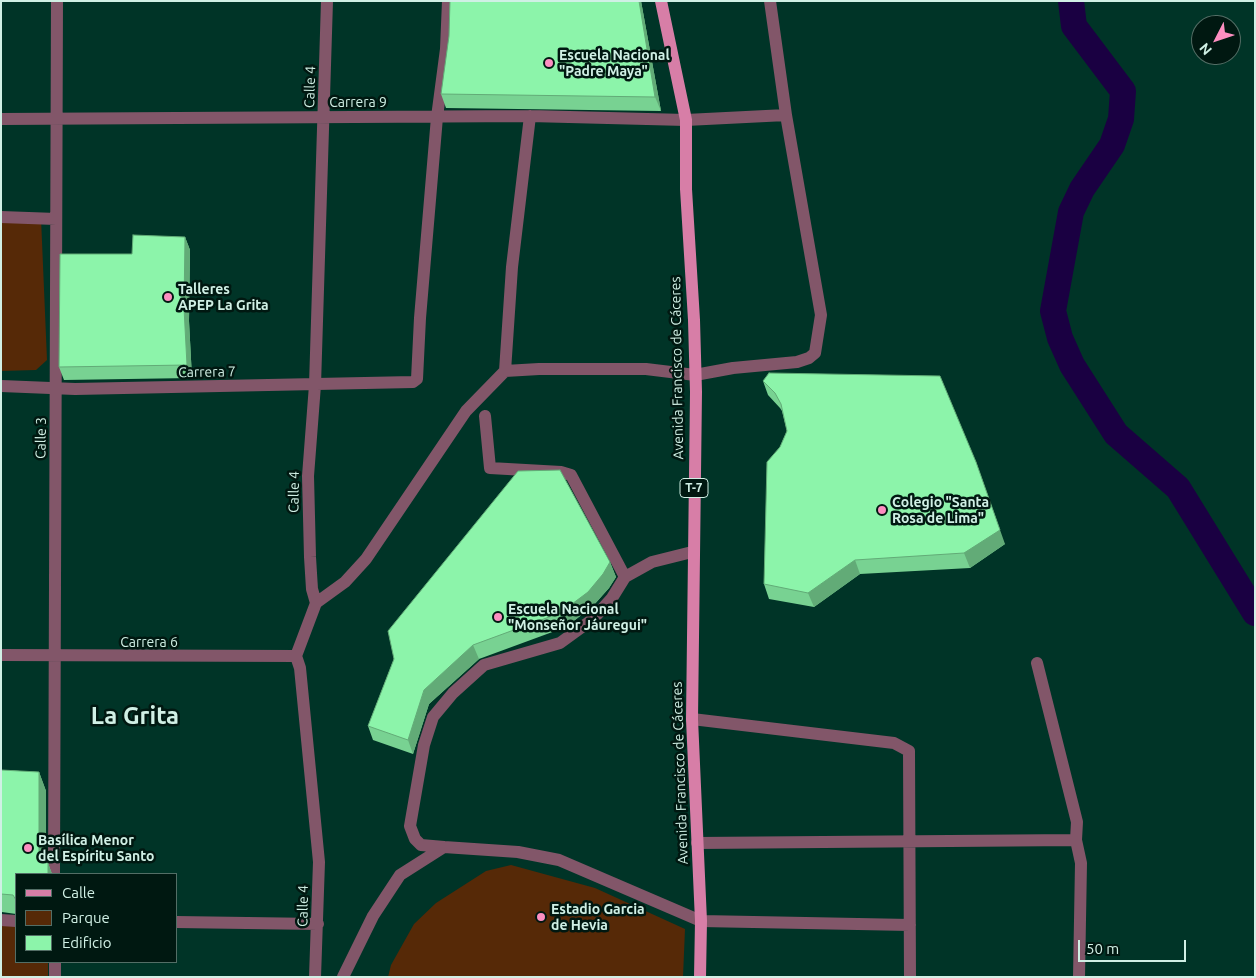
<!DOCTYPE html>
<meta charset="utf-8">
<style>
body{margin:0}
#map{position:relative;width:1256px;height:978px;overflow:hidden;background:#003427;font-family:Ubuntu,sans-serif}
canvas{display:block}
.frame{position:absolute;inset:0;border:2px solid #d0f0e5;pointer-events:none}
.legend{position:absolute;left:15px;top:873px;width:162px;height:90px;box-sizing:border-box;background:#001811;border:1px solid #536e66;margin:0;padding:6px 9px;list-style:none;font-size:15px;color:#d0f0e5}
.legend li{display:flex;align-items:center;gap:10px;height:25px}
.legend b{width:25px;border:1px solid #536e66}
.north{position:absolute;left:1191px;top:15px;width:50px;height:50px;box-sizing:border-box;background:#001811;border:1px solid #536e66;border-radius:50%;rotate:229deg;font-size:14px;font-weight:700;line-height:20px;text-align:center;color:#d0f0e5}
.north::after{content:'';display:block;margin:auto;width:18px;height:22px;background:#fc8fc1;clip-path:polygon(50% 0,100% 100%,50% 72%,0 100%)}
.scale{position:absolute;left:1078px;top:940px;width:108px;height:22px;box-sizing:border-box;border:2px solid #d0f0e5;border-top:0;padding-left:6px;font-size:15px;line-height:18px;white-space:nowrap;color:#d0f0e5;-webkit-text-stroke:4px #001811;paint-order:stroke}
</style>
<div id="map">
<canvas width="1256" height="978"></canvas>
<div class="frame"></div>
<ul class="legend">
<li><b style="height:6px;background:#d77ea7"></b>Calle</li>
<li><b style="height:14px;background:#562907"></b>Parque</li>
<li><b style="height:14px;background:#8cf4aa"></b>Edificio</li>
</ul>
<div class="north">N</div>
<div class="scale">50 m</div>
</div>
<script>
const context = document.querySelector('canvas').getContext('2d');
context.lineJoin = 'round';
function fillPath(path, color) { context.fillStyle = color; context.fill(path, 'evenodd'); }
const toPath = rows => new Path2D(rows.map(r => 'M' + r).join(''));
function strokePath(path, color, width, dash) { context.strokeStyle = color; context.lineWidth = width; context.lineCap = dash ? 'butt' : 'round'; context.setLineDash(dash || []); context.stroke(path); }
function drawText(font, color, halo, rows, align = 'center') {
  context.font = font + ' Ubuntu,sans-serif'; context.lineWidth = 5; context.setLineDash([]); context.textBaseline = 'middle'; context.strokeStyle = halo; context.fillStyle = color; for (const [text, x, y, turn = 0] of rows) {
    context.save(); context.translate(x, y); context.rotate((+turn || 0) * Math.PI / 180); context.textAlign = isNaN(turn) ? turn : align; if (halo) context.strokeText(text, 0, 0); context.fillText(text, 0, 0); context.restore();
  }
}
fillPath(toPath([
 [1,217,41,218,47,360,36,370,1,371],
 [511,865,595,888,685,929,683,977,388,977,391,965,414,924,436,903,486,871],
 [1,920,16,921,16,962,48,962,48,977,1,977]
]), '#562907');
strokePath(toPath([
 [1071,1,1074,26,1123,91,1121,119,1112,145,1082,189,1071,212,1053,311,1060,338,1072,365,1116,434,1178,488,1255,613]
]), '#1a0042', 26);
strokePath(toPath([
 [1,119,530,116,686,120,786,115],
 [1,217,56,219],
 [505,371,539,369,646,369,695,375,733,368,797,362,809,358,815,353,821,315,786,115,770,1],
 [1,386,75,389,413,382,417,379,420,318,437,117,446,49,448,1],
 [485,416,490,468,561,472,571,475,625,577],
 [316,603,345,582,366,559,466,411,505,371,512,267,530,116],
 [1,655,296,656],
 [1037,663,1077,822,1076,840,1081,863,1079,977],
 [692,719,894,743,909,751,910,977],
 [697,843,1076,840],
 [444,847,421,845,415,839,410,826,424,745,433,717,453,693,484,665,560,643,593,619,612,598,625,577,652,562,692,552],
 [54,874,57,1],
 [1,920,16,921],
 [176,922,318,924],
 [55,962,55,977],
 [315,977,319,862,300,668,296,656,316,603,312,589,310,557,308,476,315,385,327,1],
 [343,977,373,916,400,875,444,847,518,852,559,860,701,921,910,925]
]), '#825669', 12);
strokePath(toPath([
 [661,1,686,120,686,189,694,320,696,392,692,719,701,921,700,977]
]), '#d77ea7', 12);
fillPath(toPath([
 [641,1,661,111,446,108,441,94],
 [185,237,190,250,189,321,192,378,64,380,59,367,132,254],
 [763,381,1005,544,970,568,860,574,814,607,769,599,764,584,780,447,787,431,782,411,780,408,768,395],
 [610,562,616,577,609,588,593,606,566,627,479,659,429,704,413,754,373,740,368,726,394,659],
 [1,770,39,772,46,791,46,863,48,863,52,874,16,874,16,914,2,912,1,911]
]), '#78d292');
fillPath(toPath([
 [639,1,641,1,661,111,655,97],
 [185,237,190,250,189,321,192,378,187,365,184,308],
 [976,462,1005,544,970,568,964,553],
 [855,560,860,574,814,607,808,593],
 [610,562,616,577,609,588,593,606,566,627,560,613],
 [473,645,479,659,429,704,413,754,408,740,424,690],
 [39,772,46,791,46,874,39,855],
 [48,863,52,874,48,874]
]), '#62ab77');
const building = toPath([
 [450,1,639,1,655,97,441,94,449,36,450,1],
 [133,235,185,237,184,308,187,365,59,367,60,254,132,254,133,235],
 [769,373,940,376,976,462,1000,530,964,553,855,560,808,593,764,584,767,462,780,447,787,431,781,404,775,393,763,381,769,373],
 [560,470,610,562,603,574,588,592,560,613,473,645,424,690,408,740,368,726,394,659,388,631,518,471,560,470],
 [1,770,39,772,39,855,43,862,48,863,48,874,16,874,16,900,13,895,1,894,1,770]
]);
fillPath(building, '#8cf4aa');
strokePath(building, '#62ab77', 1);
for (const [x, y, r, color] of [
 [549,63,5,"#fc8fc1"],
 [168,297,5,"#fc8fc1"],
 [882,510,5,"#fc8fc1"],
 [498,617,5,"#fc8fc1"],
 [28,848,5,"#fc8fc1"],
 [541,917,5,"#fc8fc1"]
]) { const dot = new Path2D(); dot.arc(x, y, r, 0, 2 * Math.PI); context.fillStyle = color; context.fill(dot); strokePath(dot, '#001811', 2); }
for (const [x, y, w] of [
 [694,488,28]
]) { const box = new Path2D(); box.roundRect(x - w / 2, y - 9.5, w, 19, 4); context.fillStyle = '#001811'; context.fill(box); strokePath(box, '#d0f0e5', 1); }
drawText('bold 12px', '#d0f0e5', null, [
 ["T-7",694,488]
]);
drawText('bold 14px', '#d0f0e5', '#001811', [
 ["Escuela Nacional",559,55],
 ["\"Padre Maya\"",559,71],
 ["Talleres",178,289],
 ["APEP La Grita",178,305],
 ["Colegio \"Santa",892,502],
 ["Rosa de Lima\"",892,518],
 ["Escuela Nacional",508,609],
 ["\"Monseñor Jáuregui\"",508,625],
 ["Basílica Menor",38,840],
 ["del Espíritu Santo",38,856],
 ["Estadio Garcia",551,909],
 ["de Hevia",551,925]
], 'left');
drawText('14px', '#d0f0e5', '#001811', [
 ["Calle 4",310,87,-88],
 ["Carrera 9",358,102],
 ["Avenida Francisco de Cáceres",677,368,-91],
 ["Carrera 7",207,372,-1],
 ["Calle 3",41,438,-89],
 ["Calle 4",294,492,-89],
 ["Carrera 6",149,642],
 ["Avenida Francisco de Cáceres",680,773,-92],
 ["Calle 4",303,906,-89]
]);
drawText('bold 24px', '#d0f0e5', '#001811', [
 ["La Grita",135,716]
]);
</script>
